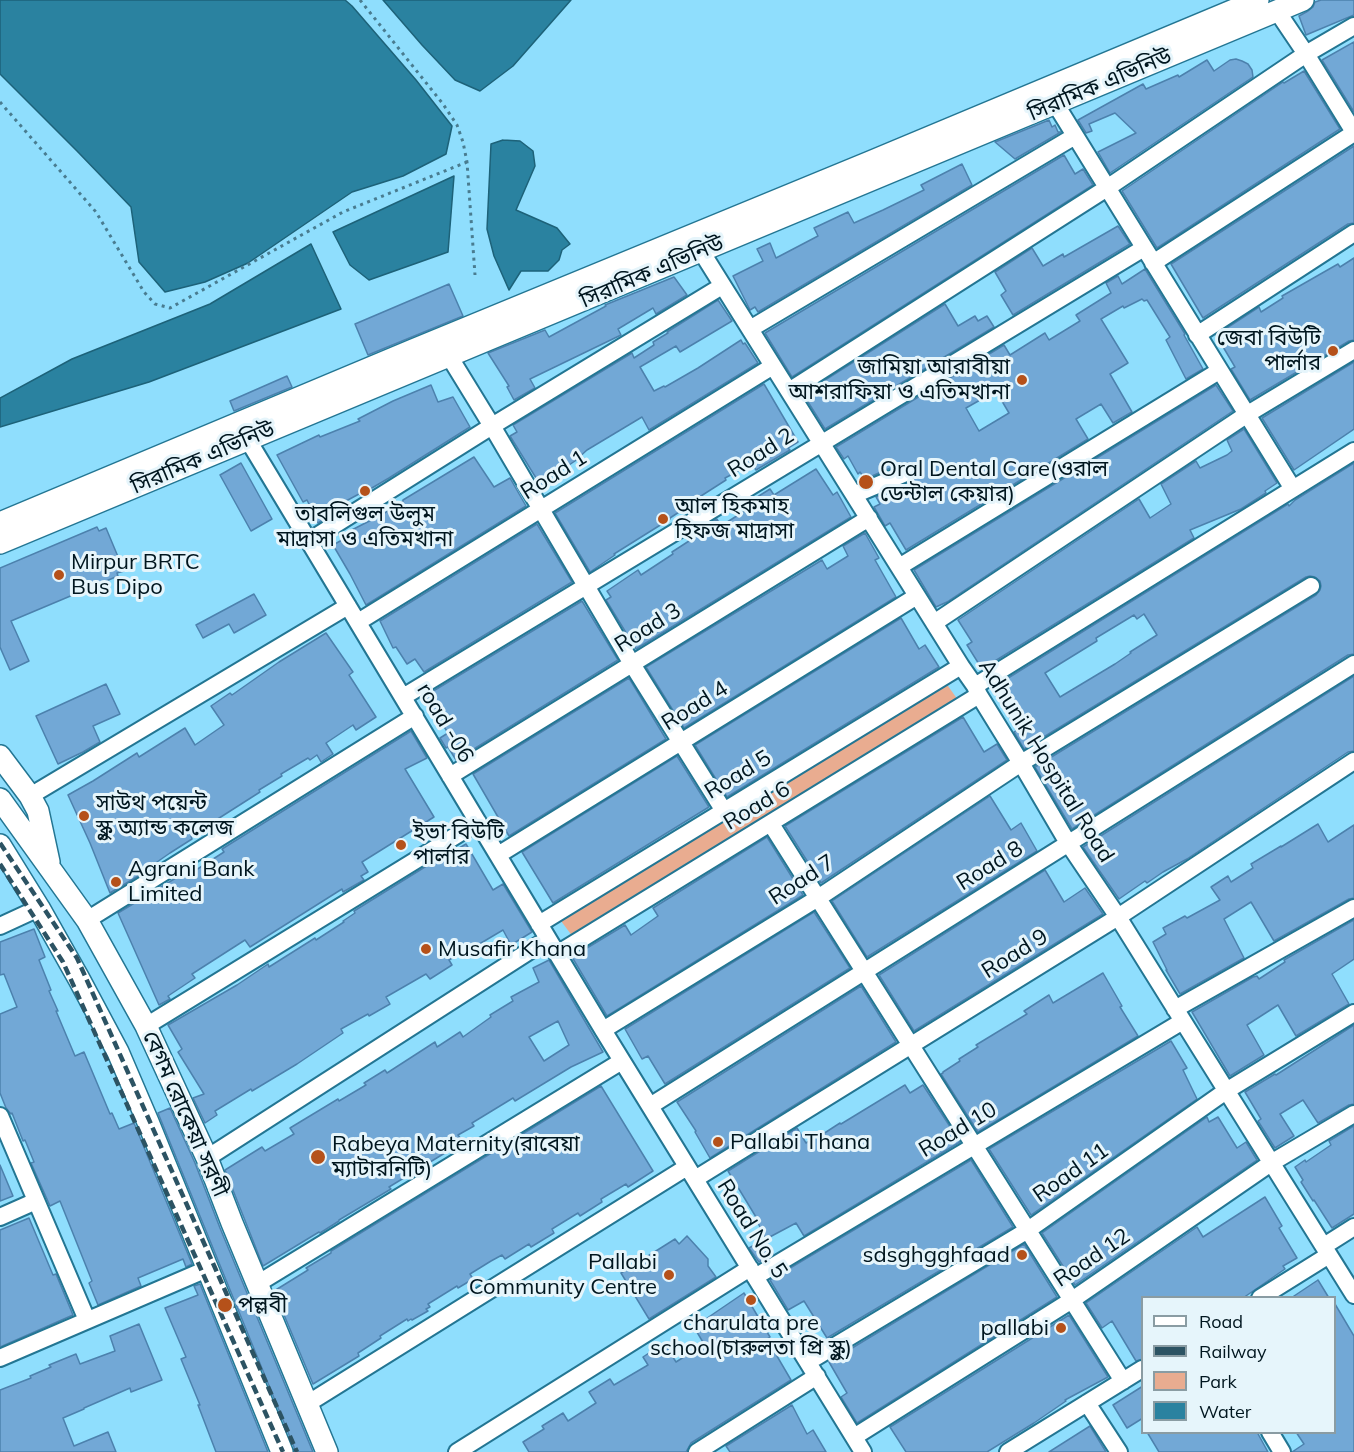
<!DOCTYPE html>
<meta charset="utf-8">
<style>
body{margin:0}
#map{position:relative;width:1354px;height:1452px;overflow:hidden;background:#8fdefd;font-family:Mulish,sans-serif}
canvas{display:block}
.legend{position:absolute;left:1141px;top:1296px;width:195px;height:138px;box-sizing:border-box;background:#e6f5fb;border:2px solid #8a9ca3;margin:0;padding:8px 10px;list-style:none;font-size:18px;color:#00161f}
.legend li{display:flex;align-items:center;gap:12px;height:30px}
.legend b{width:30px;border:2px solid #8a9ca3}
</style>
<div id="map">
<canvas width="1354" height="1452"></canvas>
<ul class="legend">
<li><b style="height:8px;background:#fff"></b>Road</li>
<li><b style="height:8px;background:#2c5363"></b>Railway</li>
<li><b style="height:16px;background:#e9ac90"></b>Park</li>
<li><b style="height:16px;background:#2a82a0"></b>Water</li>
</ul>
</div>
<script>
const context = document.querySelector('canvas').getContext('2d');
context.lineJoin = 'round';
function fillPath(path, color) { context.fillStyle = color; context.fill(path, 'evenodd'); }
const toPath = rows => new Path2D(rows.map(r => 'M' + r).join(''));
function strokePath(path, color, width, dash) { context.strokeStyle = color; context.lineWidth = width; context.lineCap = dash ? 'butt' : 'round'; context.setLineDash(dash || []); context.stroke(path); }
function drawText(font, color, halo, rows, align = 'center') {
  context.font = font + ' Mulish,"Noto Sans Bengali",sans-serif'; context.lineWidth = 6; context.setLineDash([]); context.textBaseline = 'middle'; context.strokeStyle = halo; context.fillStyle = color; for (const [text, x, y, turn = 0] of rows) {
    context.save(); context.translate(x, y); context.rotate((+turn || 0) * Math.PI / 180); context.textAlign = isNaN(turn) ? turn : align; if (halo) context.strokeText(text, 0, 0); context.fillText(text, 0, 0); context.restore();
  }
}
fillPath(toPath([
 [943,679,958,700,573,937,561,921]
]), '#e9ac90');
const water = toPath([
 [0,0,345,0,352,6,416,80,452,126,446,154,403,176,352,192,248,263,205,282,165,292,139,262,131,207,77,151,0,74,0,0],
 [383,0,571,0,513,66,480,91,455,80,422,45,383,0],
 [503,140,520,141,533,151,535,166,516,210,557,228,570,244,562,250,559,260,548,271,521,271,509,290,494,256,487,229,491,144,503,140],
 [454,176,448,252,369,280,350,265,333,232,454,176],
 [311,244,341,309,149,382,0,427,0,398,72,359,210,304,311,244]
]);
fillPath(water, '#2a82a0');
strokePath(water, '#1d6279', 1.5);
const building = toPath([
 [1321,0,1354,0,1354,15,1306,35,1299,16,1308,11,1313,7,1315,2,1321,0],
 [1354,42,1354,112,1322,60,1354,42],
 [1236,59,1242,61,1248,64,1252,70,1253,77,1110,173,1098,152,1136,133,1115,113,1089,124,1092,131,1086,133,1078,120,1143,84,1146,89,1178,75,1179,77,1207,60,1214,71,1230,60,1236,59],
 [1304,71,1340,129,1157,248,1122,191,1283,82,1284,83,1304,71],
 [1049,120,1052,127,1055,125,1058,132,1061,132,1015,159,995,142,1049,120],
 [1354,146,1354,223,1348,224,1203,318,1171,264,1354,146],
 [1064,155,1075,174,1083,169,1093,185,792,377,765,333,1064,155],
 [962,164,972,185,758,312,755,307,750,310,733,276,763,261,757,249,770,243,776,258,818,236,814,228,848,212,854,223,883,210,924,190,921,185,962,164],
 [1118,226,1130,244,1013,315,1001,295,1006,291,995,272,1032,248,1043,266,1063,254,1064,257,1118,226],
 [1354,258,1354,340,1349,341,1250,400,1231,369,1235,367,1216,335,1259,307,1261,312,1283,298,1282,296,1338,264,1340,267,1354,258],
 [1145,269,1185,334,1184,335,1203,369,1186,379,1166,340,1170,337,1147,300,1144,301,1142,299,1124,308,1123,306,1101,319,1128,363,1110,374,1132,412,1113,423,1101,404,1076,419,1088,439,906,550,890,523,885,526,874,507,880,504,876,497,910,483,914,480,916,475,915,468,912,464,907,463,902,463,865,479,860,472,858,474,848,456,844,459,836,447,1004,345,1010,355,1045,333,1049,340,1080,321,1076,315,1111,293,1106,283,1118,276,1122,284,1145,269],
 [996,391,1009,413,979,431,966,408,996,391],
 [674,277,687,295,656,314,653,308,618,329,621,335,530,379,535,388,514,400,507,387,509,386,488,353,545,330,549,337,606,306,605,305,674,277],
 [449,284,463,316,368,355,355,324,449,284],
 [718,300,732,321,680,352,676,346,640,367,654,391,664,386,665,387,698,368,741,340,743,344,745,343,758,363,649,430,642,417,587,450,575,461,551,477,552,479,541,486,510,436,517,432,513,425,632,353,634,358,654,345,653,342,668,333,667,332,718,300],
 [945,304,958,326,975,316,978,321,987,316,994,327,825,429,803,394,945,304],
 [1354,362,1354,429,1294,470,1262,418,1354,362],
 [287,376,292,387,234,411,230,401,287,376],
 [764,384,798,442,788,448,790,450,756,470,752,464,725,478,726,480,701,496,702,497,670,518,670,519,614,554,615,555,590,572,555,513,764,384],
 [431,385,438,402,453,397,470,427,389,478,360,495,359,494,333,508,335,512,318,523,307,500,303,502,277,455,319,435,320,437,360,421,358,419,393,401,431,385],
 [1216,385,1233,411,947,602,936,607,914,570,1216,385],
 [1244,429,1277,483,1265,491,1266,493,1241,509,1190,530,1194,538,982,669,967,645,972,642,958,620,1139,499,1150,518,1171,504,1161,484,1196,461,1200,468,1227,455,1232,451,1227,440,1244,429],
 [474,457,494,487,510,478,526,506,366,605,350,574,333,545,342,540,340,536,383,514,403,501,403,500,474,457],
 [241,463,272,519,251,531,220,475,241,463],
 [1354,463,1354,654,1348,655,1072,829,1035,767,1316,595,1320,590,1321,586,1320,581,1315,577,1310,576,1306,577,1024,749,1014,732,1017,730,1014,724,992,688,1288,504,1289,506,1295,500,1354,463],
 [1144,614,1157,635,1130,652,1131,653,1115,664,1060,697,1045,673,1097,641,1096,638,1134,615,1137,619,1144,614],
 [816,469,833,495,837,492,851,517,636,649,606,600,611,597,607,591,638,570,641,575,673,554,672,552,689,541,688,539,704,529,703,527,717,519,721,526,757,503,754,499,770,489,774,495,816,469],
 [537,524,572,582,424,672,415,659,407,664,396,647,393,648,380,621,537,524],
 [97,527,99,531,106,528,124,571,117,573,118,576,11,621,29,661,10,670,0,647,0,568,97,527],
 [865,533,879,558,875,560,896,597,684,728,646,667,822,560,827,569,848,556,843,546,865,533],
 [254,594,266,615,234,633,229,624,203,638,196,625,254,594],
 [582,601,618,660,456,760,448,747,446,748,440,738,448,733,425,696,582,601],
 [901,618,919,649,925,645,939,667,727,797,695,745,901,618],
 [326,633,353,672,349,675,376,717,356,730,353,725,326,743,333,754,321,762,317,755,310,760,308,758,281,774,282,776,259,790,260,792,191,836,192,839,170,853,157,862,158,864,110,893,90,843,68,795,93,781,137,753,139,757,185,728,195,745,224,725,211,706,230,693,232,695,279,662,326,633],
 [1354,676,1354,751,1348,752,1187,859,1163,872,1147,883,1145,881,1119,899,1083,847,1354,676],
 [629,678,666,739,509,836,473,774,629,678],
 [106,684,120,714,93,726,100,742,83,752,58,764,36,716,106,684],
 [963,717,984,752,997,744,1007,760,821,883,785,826,963,717],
 [411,731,427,758,405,769,434,817,362,862,368,872,361,876,364,880,343,892,342,889,250,947,245,940,192,974,195,978,168,996,170,999,159,1005,118,913,194,867,196,870,224,852,222,849,411,731],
 [677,756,709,807,553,903,522,852,677,756],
 [990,796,1011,830,1021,823,1037,851,867,957,832,901,990,796],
 [1318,824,1328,842,1354,825,1354,898,1349,899,1274,941,1251,902,1224,919,1244,958,1180,994,1166,970,1167,970,1153,942,1166,934,1163,928,1185,916,1187,918,1220,900,1211,887,1228,876,1231,882,1253,868,1251,864,1281,846,1281,847,1318,824],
 [767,837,803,895,607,1016,572,957,625,925,631,935,658,916,653,908,767,837],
 [466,844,493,890,503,884,532,932,511,945,503,930,476,946,475,944,449,960,452,965,430,979,426,974,386,997,390,1004,369,1016,368,1014,341,1029,343,1033,297,1064,252,1091,251,1089,215,1111,217,1115,205,1123,193,1098,204,1094,178,1052,182,1049,168,1025,237,985,268,964,269,967,315,938,316,940,344,922,343,921,355,913,354,911,441,857,442,858,466,844],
 [1045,870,1064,902,1085,888,1103,914,914,1031,879,975,1045,870],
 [814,912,850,968,665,1084,648,1056,642,1059,625,1029,814,912],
 [1354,920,1354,959,1332,974,1349,1004,1296,1036,1278,1005,1247,1025,1264,1055,1230,1076,1192,1012,1253,977,1257,976,1259,979,1285,962,1284,960,1354,920],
 [34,929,45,957,39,960,51,990,49,991,58,1011,56,1011,75,1056,84,1052,110,1114,112,1113,119,1129,134,1123,192,1264,186,1267,183,1259,138,1278,141,1286,98,1305,89,1283,92,1281,60,1201,50,1206,31,1163,34,1162,25,1140,23,1141,12,1113,11,1114,6,1108,0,1093,0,1014,17,1007,4,974,0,975,0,942,34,929],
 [549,960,603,1052,571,1067,515,1101,513,1098,472,1123,474,1126,458,1135,463,1142,389,1187,391,1189,339,1220,339,1221,320,1233,319,1232,263,1266,225,1170,262,1147,265,1151,294,1134,290,1128,338,1099,339,1101,366,1085,364,1083,385,1070,387,1073,435,1042,437,1047,460,1032,463,1037,491,1017,490,1015,513,1001,511,997,539,982,533,968,549,960],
 [558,1021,569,1045,544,1061,529,1037,558,1021],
 [1103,973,1122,1006,1120,1007,1138,1036,978,1132,941,1074,943,1073,943,1072,960,1061,959,1059,978,1047,976,1045,1027,1014,1024,1011,1049,995,1053,1003,1103,973],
 [861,986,896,1042,710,1158,695,1132,696,1131,677,1102,861,986],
 [1354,1025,1354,1104,1349,1105,1318,1123,1303,1100,1280,1114,1294,1136,1275,1148,1258,1121,1261,1119,1245,1092,1275,1074,1276,1075,1354,1025],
 [1171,1041,1187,1068,1183,1070,1197,1099,1031,1215,989,1149,1171,1041],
 [905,1085,910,1093,923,1085,960,1142,804,1236,796,1223,766,1239,758,1223,759,1222,728,1171,797,1128,806,1143,823,1132,823,1134,840,1123,841,1124,905,1085],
 [601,1086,653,1171,628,1187,626,1184,601,1199,602,1202,580,1216,578,1213,552,1229,554,1233,531,1247,529,1244,505,1259,502,1255,491,1261,470,1274,473,1279,458,1288,457,1286,428,1304,430,1307,426,1309,428,1311,412,1320,411,1319,408,1321,407,1319,380,1336,381,1338,358,1353,359,1356,313,1384,274,1291,308,1270,306,1268,331,1253,331,1251,601,1086],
 [170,1108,195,1163,220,1228,313,1452,294,1452,294,1447,158,1113,170,1108],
 [1207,1117,1209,1122,1218,1117,1237,1148,1246,1142,1257,1160,1075,1285,1042,1233,1207,1117],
 [1354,1126,1354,1214,1332,1228,1314,1200,1313,1201,1301,1182,1303,1180,1295,1167,1305,1160,1306,1162,1331,1145,1329,1141,1354,1126],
 [971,1160,1013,1227,827,1338,804,1301,788,1310,770,1280,971,1160],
 [0,1165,13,1196,0,1201,0,1165],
 [1265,1197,1282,1226,1279,1228,1297,1258,1283,1266,1285,1269,1243,1298,1143,1298,1143,1359,1136,1361,1112,1321,1102,1328,1086,1303,1197,1227,1203,1237,1265,1197],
 [29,1218,53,1275,56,1274,73,1315,0,1347,0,1230,29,1218],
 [687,1236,708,1259,708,1266,716,1277,649,1319,621,1273,675,1239,679,1244,687,1236],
 [765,1239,773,1254,759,1262,749,1248,765,1239],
 [1024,1244,1057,1297,857,1423,841,1397,847,1393,829,1362,1024,1244],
 [1318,1280,1329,1298,1291,1298,1318,1280],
 [200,1284,268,1452,216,1452,198,1405,200,1405,181,1359,186,1357,165,1308,198,1295,194,1286,200,1284],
 [744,1293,770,1337,767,1339,791,1380,691,1443,686,1452,529,1452,523,1442,544,1429,542,1426,563,1413,568,1421,596,1403,589,1392,610,1379,614,1385,648,1365,643,1357,664,1343,676,1362,704,1344,694,1327,744,1293],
 [1335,1304,1354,1336,1354,1452,1292,1452,1304,1444,1296,1432,1335,1432,1335,1304],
 [1069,1315,1108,1377,1065,1400,1066,1401,1034,1423,987,1452,906,1452,890,1427,1069,1315],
 [139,1324,162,1380,131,1392,130,1388,84,1408,84,1409,63,1418,74,1446,108,1432,116,1452,0,1452,0,1390,31,1378,30,1376,51,1367,49,1365,76,1354,80,1364,115,1351,110,1336,139,1324],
 [1143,1386,1143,1418,1127,1428,1113,1405,1143,1386],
 [792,1405,807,1434,813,1430,826,1452,730,1452,726,1446,792,1405],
 [1090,1426,1106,1452,1049,1452,1090,1426],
 [1147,1432,1257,1432,1268,1452,1159,1452,1147,1432]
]);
fillPath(building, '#72a8d6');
strokePath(building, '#4c81ad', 1.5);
const minor = toPath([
 [1277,11,1306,54,1354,132],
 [1055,103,1293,489],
 [701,251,961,666,975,686,979,695,1021,763,1068,843,1118,917,1354,1295],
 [1153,263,1354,133],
 [750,329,1075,136],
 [1197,335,1354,233],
 [449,356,492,426,632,664,724,811],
 [789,391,1107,188,1306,54,1354,26],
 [248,440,603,1030,863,1452],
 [854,495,906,473],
 [309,541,492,426,722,286],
 [899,567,1219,371],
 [358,622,773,366],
 [934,623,1246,415,1354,350],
 [975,686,1354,451],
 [403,697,1144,248],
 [450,776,869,518],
 [30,796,348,606],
 [771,824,1123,1381],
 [498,855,917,596],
 [87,920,415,716],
 [539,924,961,666],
 [0,926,39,908],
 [557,954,979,695],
 [1175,1009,1354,908],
 [146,1026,478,822],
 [603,1030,818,898,1021,763,1311,586],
 [650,1106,1354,664],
 [0,1116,87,1320],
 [207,1158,548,939],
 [695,1179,1118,917,1354,761],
 [0,1217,36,1201],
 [1324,1246,1354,1227],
 [755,1277,1183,1021],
 [257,1284,622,1061],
 [1260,1298,1329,1255],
 [0,1358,207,1269],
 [808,1362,1028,1230,1226,1091,1354,1013],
 [1087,1403,1119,1452],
 [307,1404,687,1167],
 [1270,1432,1282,1452],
 [854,1437,1072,1300,1271,1163,1354,1114],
 [457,1452,750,1268],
 [697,1452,817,1376],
 [1008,1452,1142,1369]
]);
const major = toPath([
 [0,523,413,350,870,162,1258,0],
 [0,543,1303,0],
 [0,756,30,796,38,811,49,862],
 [0,799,87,920,146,1026,207,1158,232,1223,327,1452],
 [0,845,39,908,79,979,118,1052,148,1122,282,1452]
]);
strokePath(minor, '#237693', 20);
strokePath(major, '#237693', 24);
strokePath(toPath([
 [360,0,443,104,457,125,463,142,467,162,475,275],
 [0,102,96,212,144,292,155,304,170,308,343,212,467,162]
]), '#497c90', 3, [3, 4.5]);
strokePath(minor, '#fff', 16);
strokePath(major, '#fff', 21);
strokePath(toPath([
 [0,843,77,958,297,1452],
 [0,864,63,962,283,1452]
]), '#2c5363', 4.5, [9, 4.5]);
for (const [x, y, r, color] of [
 [1333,351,6,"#b5511a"],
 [1022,380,6,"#b5511a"],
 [866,482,8,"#b5511a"],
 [365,491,6,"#b5511a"],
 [663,519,6,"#b5511a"],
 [59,575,6,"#b5511a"],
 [84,816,6,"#b5511a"],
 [401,845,6,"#b5511a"],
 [116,882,6,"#b5511a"],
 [426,949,6,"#b5511a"],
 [718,1142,6,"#b5511a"],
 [318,1157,8,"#b5511a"],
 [1022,1255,6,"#b5511a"],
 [669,1275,6,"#b5511a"],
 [751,1300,6,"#b5511a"],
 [225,1305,8,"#b5511a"],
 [1061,1328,6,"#b5511a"]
]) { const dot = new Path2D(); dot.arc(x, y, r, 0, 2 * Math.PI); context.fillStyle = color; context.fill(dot); strokePath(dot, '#e6f5fb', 2); }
drawText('22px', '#00161f', '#e6f5fb', [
 ["সিরামিক এভিনিউ",1100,85,-23],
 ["সিরামিক এভিনিউ",652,272,-23],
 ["Road 2",761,453,-32],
 ["সিরামিক এভিনিউ",203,458,-23],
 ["Road 1",554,475,-32],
 ["Road 3",648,628,-32],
 ["Road 4",695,706,-32],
 ["road -06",445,723,59],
 ["Adhunik Hospital Road",1046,761,58],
 ["Road 5",738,775,-31],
 ["Road 6",757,806,-31],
 ["Road 8",990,866,-32],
 ["Road 7",802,880,-33],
 ["Road 9",1015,954,-32],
 ["বেগম রোকেয়া সরণী",185,1114,66],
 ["Road 10",958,1130,-31],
 ["Road 11",1071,1173,-35],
 ["Road No. 5",752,1229,58],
 ["Road 12",1092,1258,-34]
]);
drawText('22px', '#00161f', '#e6f5fb', [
 ["জেবা বিউটি",1321,338,"right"],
 ["পার্লার",1321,363,"right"],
 ["জামিয়া আরাবীয়া",1010,367,"right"],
 ["আশরাফিয়া ও এতিমখানা",1010,392,"right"],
 ["Oral Dental Care(ওরাল",880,469],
 ["ডেন্টাল কেয়ার)",880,494],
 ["আল হিকমাহ",675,506],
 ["হিফজ মাদ্রাসা",675,531],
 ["তাবলিগুল উলুম",365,514,"center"],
 ["মাদ্রাসা ও এতিমখানা",365,539,"center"],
 ["Mirpur BRTC",71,562],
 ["Bus Dipo",71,587],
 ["সাউথ পয়েন্ট",96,803],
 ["স্কুল অ্যান্ড কলেজ",96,828],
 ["ইভা বিউটি",413,832],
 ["পার্লার",413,857],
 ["Agrani Bank",128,869],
 ["Limited",128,894],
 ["Musafir Khana",438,949],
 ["Pallabi Thana",730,1142],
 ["Rabeya Maternity(রাবেয়া",332,1144],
 ["ম্যাটারনিটি)",332,1169],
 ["sdsghgghfaad",1010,1255,"right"],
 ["Pallabi",657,1262,"right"],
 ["Community Centre",657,1287,"right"],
 ["পল্লবী",238,1305],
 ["charulata pre",751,1323,"center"],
 ["school(চারুলতা প্রি স্কুল)",751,1348,"center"],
 ["pallabi",1049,1328,"right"]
], 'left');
</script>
